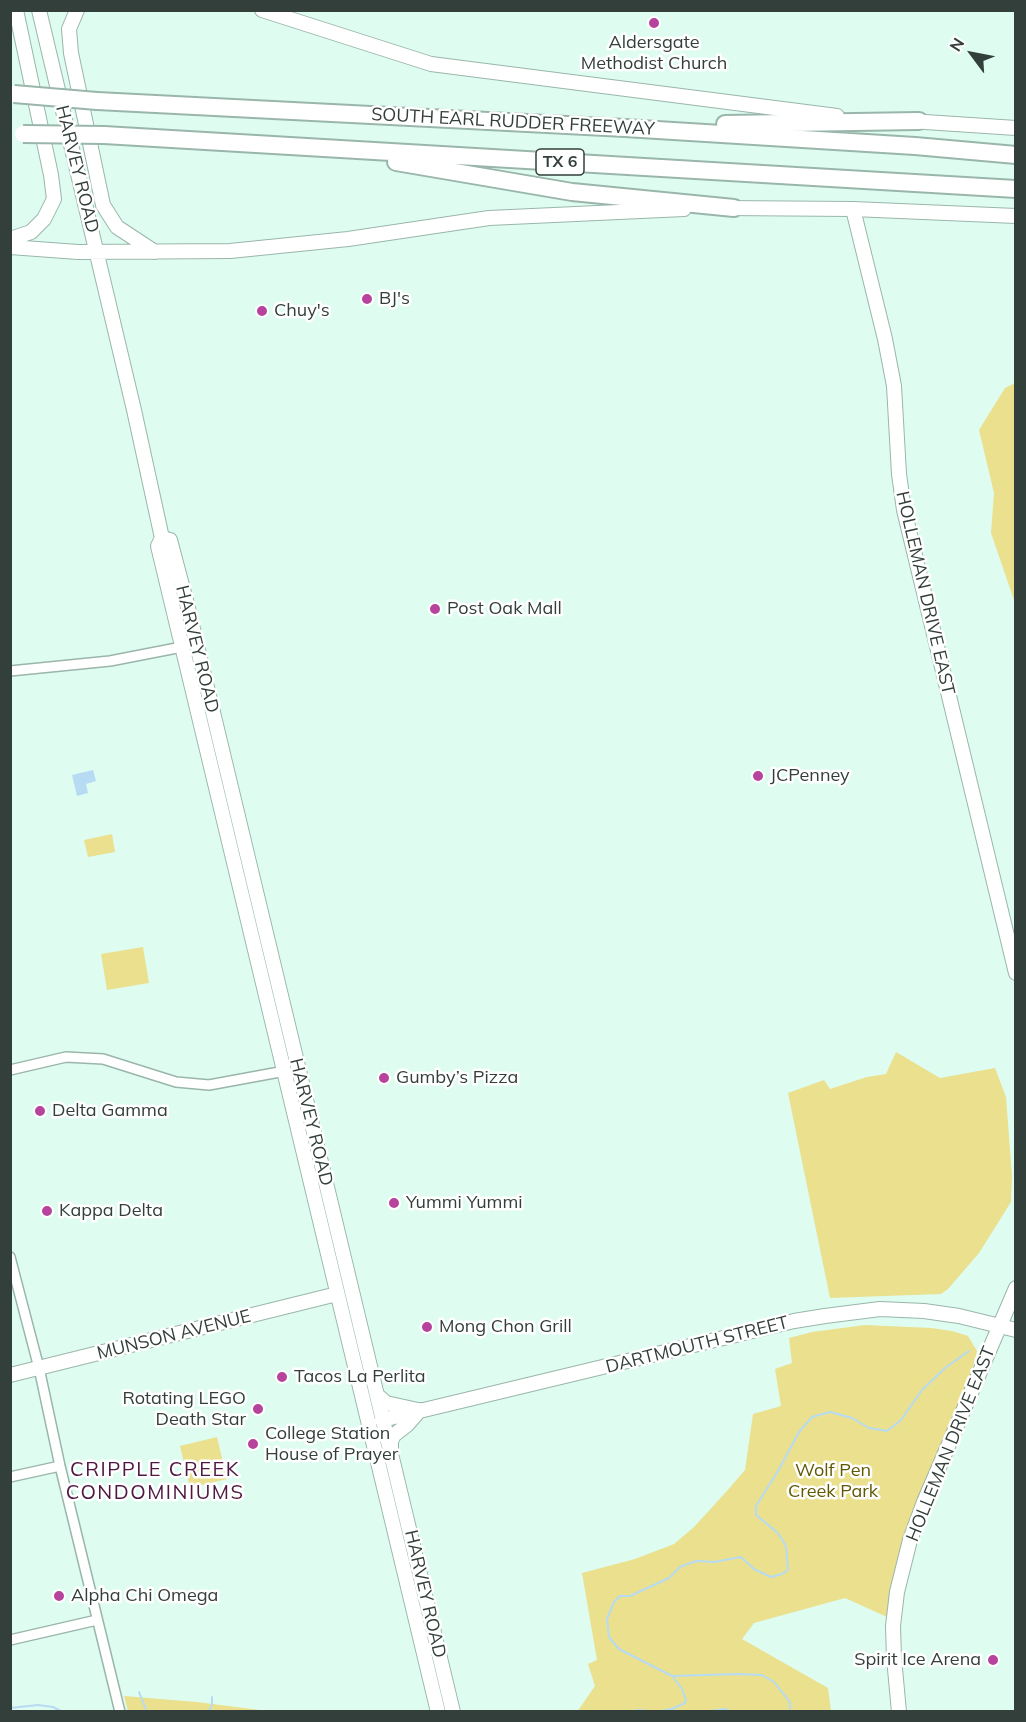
<!DOCTYPE html>
<meta charset="utf-8">
<style>
body{margin:0}
#map{position:relative;width:1026px;height:1722px;overflow:hidden;background:#dffcf1;font-family:Mulish,sans-serif}
canvas{display:block}
.frame{position:absolute;inset:0;border:12px solid #333f3a;pointer-events:none}
.north{position:absolute;left:942px;top:24px;width:60px;height:60px;-webkit-text-stroke:4px #fff;paint-order:stroke;rotate:302deg;font-size:16px;font-weight:700;line-height:24px;text-align:center;color:#333f3a}
.north::after{content:'';display:block;margin:auto;width:21px;height:27px;background:#333f3a;clip-path:polygon(50% 0,100% 100%,50% 72%,0 100%)}
</style>
<div id="map">
<canvas width="1026" height="1722"></canvas>
<div class="frame"></div>
<div class="north">N</div>
</div>
<script>
const context = document.querySelector('canvas').getContext('2d');
context.lineJoin = 'round';
function fillPath(path, color) { context.fillStyle = color; context.fill(path, 'evenodd'); }
const toPath = rows => new Path2D(rows.map(r => 'M' + r).join(''));
function strokePath(path, color, width, dash) { context.strokeStyle = color; context.lineWidth = width; context.lineCap = dash ? 'butt' : 'round'; context.setLineDash(dash || []); context.stroke(path); }
function drawText(font, color, halo, rows, align = 'center') {
  context.font = font + ' Mulish,sans-serif'; context.lineWidth = 5; context.setLineDash([]); context.textBaseline = 'middle'; context.strokeStyle = halo; context.fillStyle = color; for (const [text, x, y, turn = 0] of rows) {
    context.save(); context.translate(x, y); context.rotate((+turn || 0) * Math.PI / 180); context.textAlign = isNaN(turn) ? turn : align; if (halo) context.strokeText(text, 0, 0); context.fillText(text, 0, 0); context.restore();
  }
}
fillPath(toPath([
 [1015,383,1015,603,991,533,994,493,979,430,1005,388],
 [112,834,115,852,88,857,84,840],
 [143,947,149,983,107,990,101,954],
 [896,1052,940,1078,995,1068,1006,1097,1012,1176,1011,1202,979,1253,948,1289,941,1294,830,1298,788,1093,824,1080,830,1089,867,1077,886,1074],
 [865,1325,931,1328,952,1331,968,1336,977,1351,971,1375,896,1576,887,1617,845,1598,754,1623,742,1639,828,1688,831,1711,577,1712,595,1686,588,1664,597,1660,582,1573,635,1559,674,1544,694,1527,726,1492,745,1470,753,1414,781,1406,775,1369,792,1363,789,1338,812,1332],
 [217,1437,227,1479,190,1488,180,1446],
 [124,1696,197,1702,268,1711,128,1711]
]), '#eae08e');
fillPath(toPath([
 [93,770,96,781,86,784,88,793,77,796,72,775]
]), '#b6dbf2');
strokePath(toPath([
 [139,1692,147,1712],
 [10,1708,38,1705,53,1707,63,1712],
 [208,1712,212,1705,212,1697],
 [628,1712,639,1710,654,1712],
 [656,1712,672,1709,685,1703,686,1700,682,1689,673,1677],
 [704,1712,725,1709,730,1712],
 [790,1712,790,1702,774,1682,762,1675,738,1674,672,1676,619,1649,609,1637,607,1619,614,1602,620,1596,630,1596,669,1578,680,1567,696,1561,714,1562,741,1557,754,1569,771,1577,782,1574,788,1570,786,1546,778,1533,756,1515,756,1506,778,1471,799,1432,812,1417,830,1412,852,1418,869,1428,887,1431,901,1420,922,1390,945,1368,969,1351]
]), '#b6dbf2', 2);
const street = toPath([
 [10,671,110,661,182,647],
 [10,1070,66,1057,103,1059,176,1082,209,1085,285,1071],
 [10,1257,39,1368,60,1466,120,1712],
 [10,1477,60,1466],
 [10,1640,97,1620]
]);
const secondary = toPath([
 [39,10,134,410,162,538,158,546,438,1712],
 [77,10,69,29,71,53,103,205,117,227,155,252],
 [262,10,431,64,837,116],
 [910,121,1016,128],
 [724,208,853,209,1016,216],
 [853,209,885,339,894,386,899,474,904,510,1016,973],
 [10,239,31,232,44,219,54,199,51,175,16,10],
 [10,247,78,252,230,251,348,239,489,218,684,209],
 [162,538,170,540,187,604,453,1712],
 [10,1375,337,1294],
 [377,1395,386,1403,418,1410],
 [382,1420,794,1321,825,1316,880,1309,924,1311,959,1316,1016,1330],
 [391,1450,391,1441,394,1435,407,1425,420,1410],
 [899,1712,894,1658,893,1626,897,1592,910,1540,924,1502,1016,1288]
]);
const highway = toPath([
 [97,101,625,128,915,146,1016,155],
 [725,124,919,121],
 [104,135,1016,189],
 [396,162,572,192,734,208]
]);
strokePath(street, '#9ab6ab', 12);
strokePath(secondary, '#9ab6ab', 16);
strokePath(highway, '#9ab6ab', 20);
strokePath(street, '#fff', 9);
strokePath(secondary, '#fff', 14);
strokePath(highway, '#fff', 16);
const highwayBridge = toPath([
 [14,94,97,101],
 [23,134,104,135]
]);
strokePath(highwayBridge, '#9ab6ab', 20, []);
strokePath(highwayBridge, '#fff', 16);
for (const [x, y, r, color] of [
 [654,23,6,"#b6439c"],
 [367,299,6,"#b6439c"],
 [262,311,6,"#b6439c"],
 [435,609,6,"#b6439c"],
 [758,776,6,"#b6439c"],
 [384,1078,6,"#b6439c"],
 [40,1111,6,"#b6439c"],
 [394,1203,6,"#b6439c"],
 [47,1211,6,"#b6439c"],
 [427,1327,6,"#b6439c"],
 [282,1377,6,"#b6439c"],
 [258,1409,6,"#b6439c"],
 [253,1444,6,"#b6439c"],
 [59,1596,6,"#b6439c"],
 [993,1660,6,"#b6439c"]
]) { const dot = new Path2D(); dot.arc(x, y, r, 0, 2 * Math.PI); context.fillStyle = color; context.fill(dot); strokePath(dot, '#fff', 2); }
for (const [x, y, w] of [
 [560,162,48]
]) { const box = new Path2D(); box.roundRect(x - w / 2, y - 13, w, 26, 4.5); context.fillStyle = '#fff'; context.fill(box); strokePath(box, '#333f3a', 1.5); }
drawText('bold 16px', '#333f3a', null, [
 ["TX 6",560,162]
]);
drawText('18px', '#333f3a', '#fff', [
 ["Aldersgate",654,43,"center"],
 ["Methodist Church",654,64,"center"],
 ["BJ's",379,299],
 ["Chuy's",274,311],
 ["Post Oak Mall",447,609],
 ["JCPenney",770,776],
 ["Gumby’s Pizza",396,1078],
 ["Delta Gamma",52,1111],
 ["Yummi Yummi",406,1203],
 ["Kappa Delta",59,1211],
 ["Mong Chon Grill",439,1327],
 ["Tacos La Perlita",294,1377],
 ["Rotating LEGO",246,1399,"right"],
 ["Death Star",246,1420,"right"],
 ["College Station",265,1434],
 ["House of Prayer",265,1455],
 ["Alpha Chi Omega",71,1596],
 ["Spirit Ice Arena",981,1660,"right"]
], 'left');
drawText('18px', '#333f3a', '#fff', [
 ["SOUTH EARL RUDDER FREEWAY",513,122,3],
 ["HARVEY ROAD",77,169,76],
 ["HOLLEMAN DRIVE EAST",925,593,77],
 ["HARVEY ROAD",197,649,76],
 ["HARVEY ROAD",311,1122,76],
 ["MUNSON AVENUE",174,1335,-14],
 ["DARTMOUTH STREET",697,1345,-14],
 ["HOLLEMAN DRIVE EAST",951,1444,-68],
 ["HARVEY ROAD",425,1594,77]
]);
drawText('18px', '#615804', '#fff', [
 ["Wolf Pen",833,1471],
 ["Creek Park",833,1492]
]);
context.letterSpacing = '1.5px';
drawText('20px', '#4f1742', '#fff', [
 ["CRIPPLE CREEK",155,1470],
 ["CONDOMINIUMS",155,1493]
]);
context.letterSpacing = '0px';
</script>
